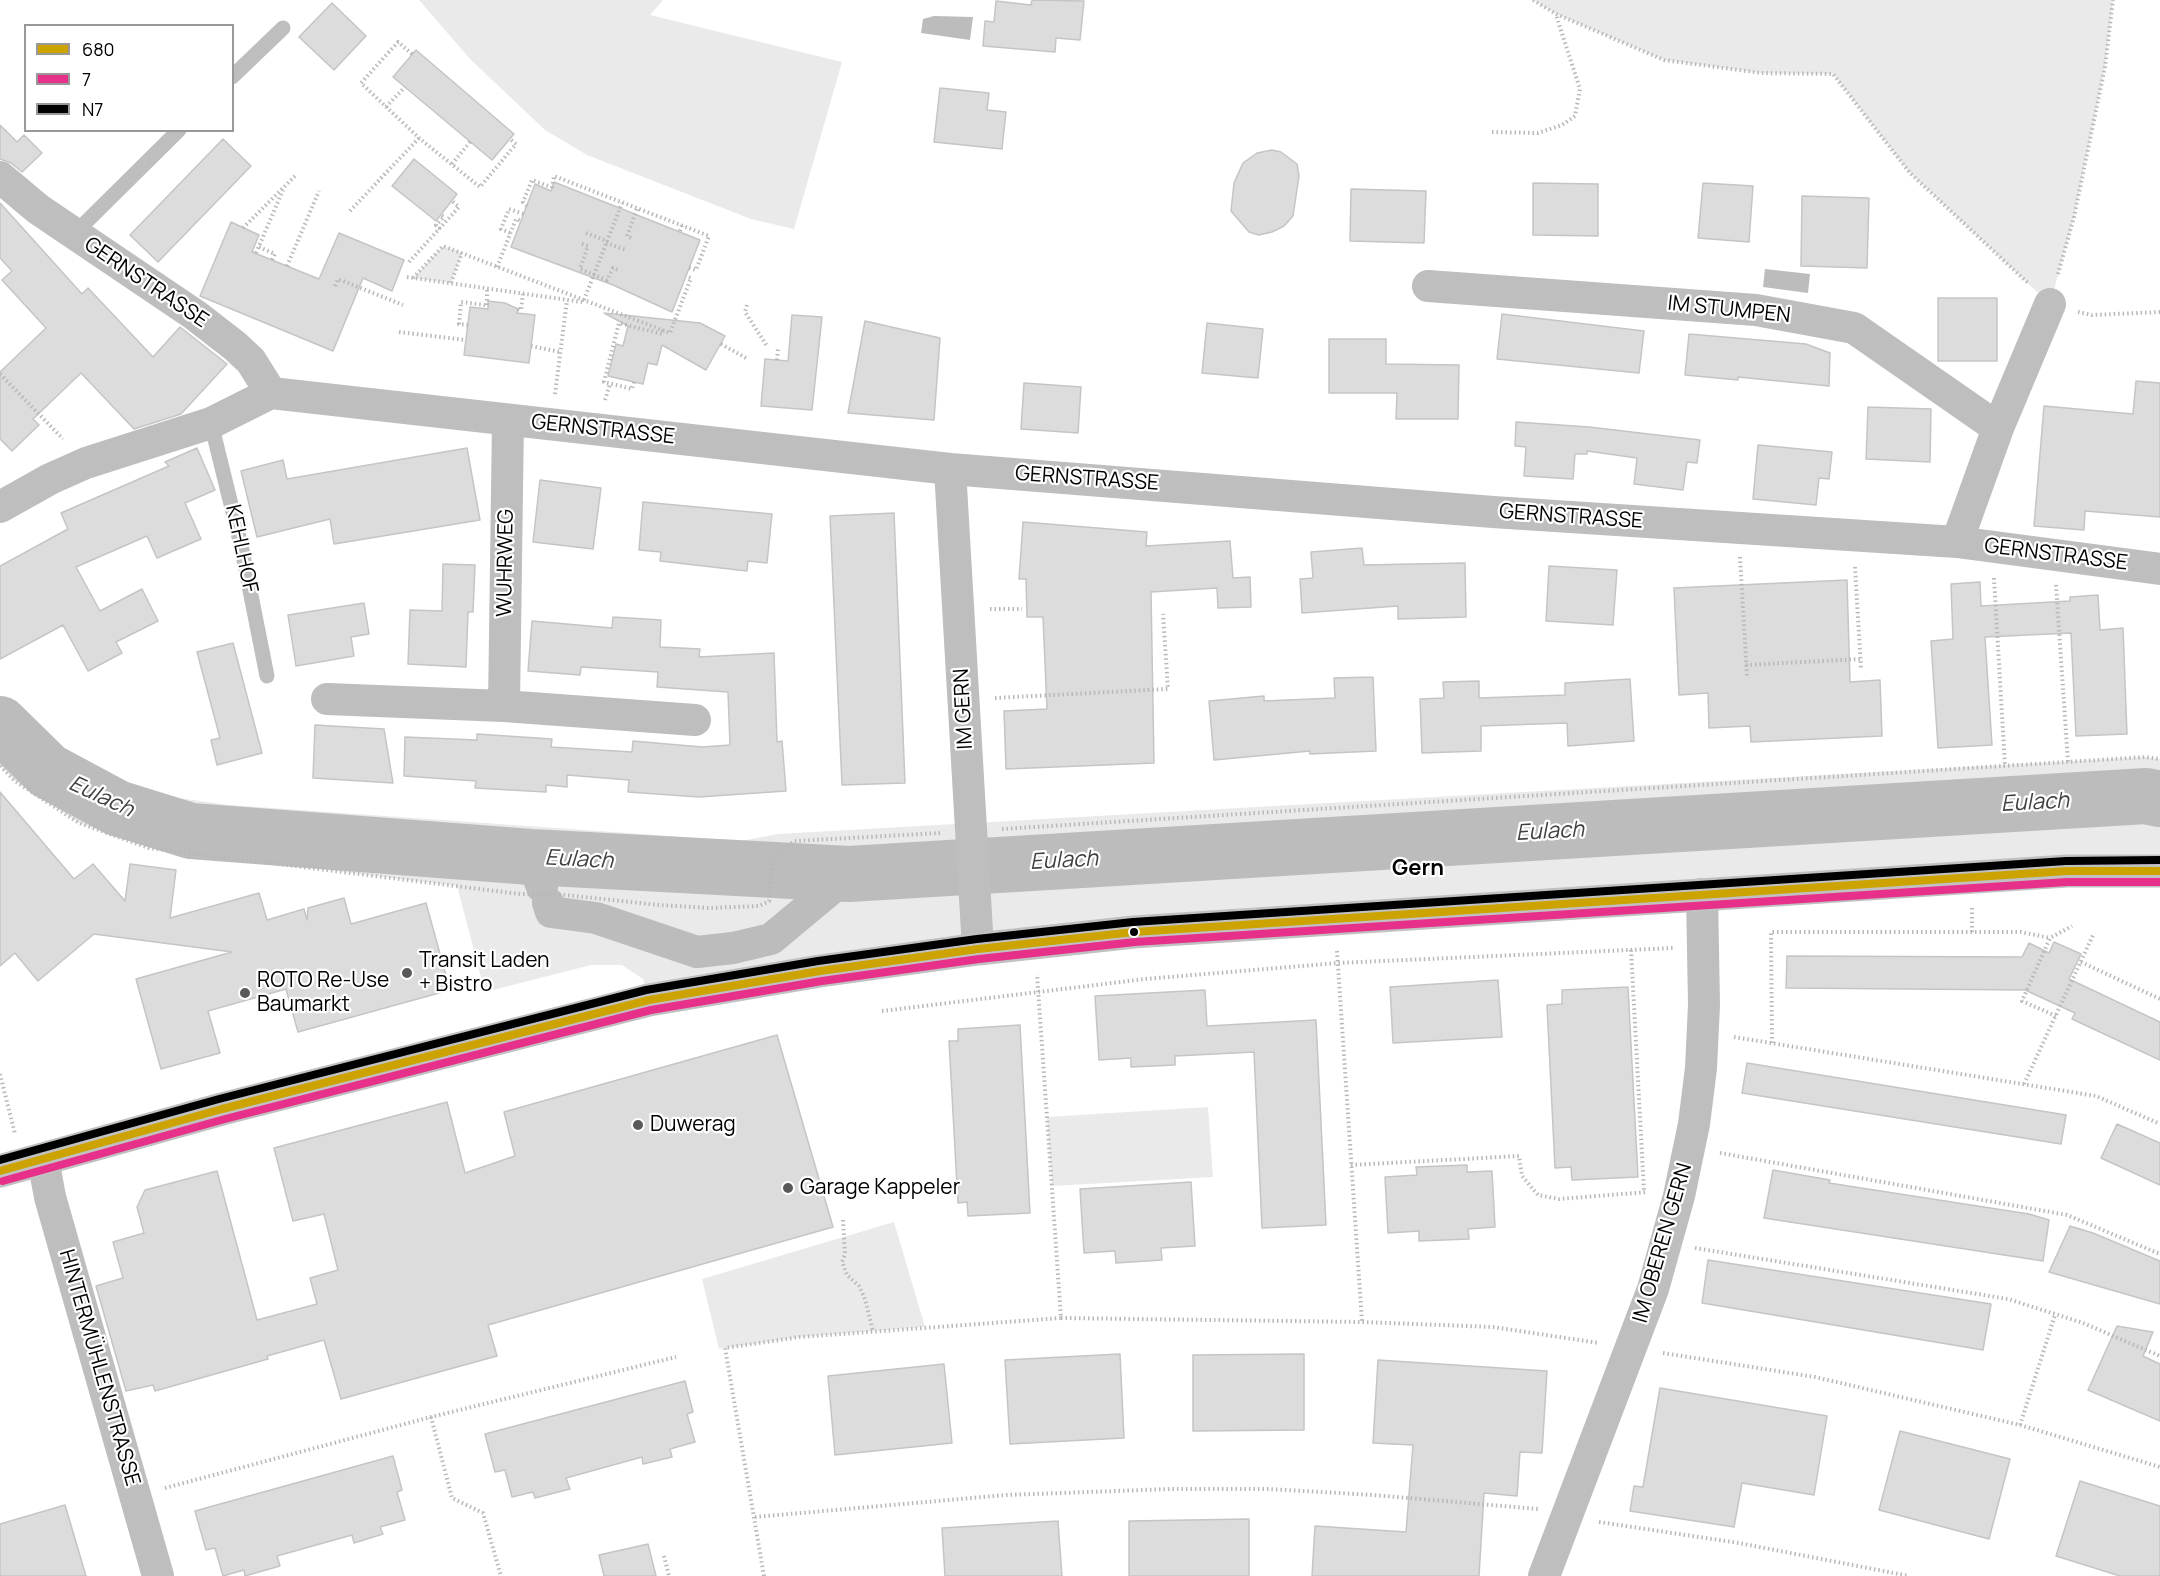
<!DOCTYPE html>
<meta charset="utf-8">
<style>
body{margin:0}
#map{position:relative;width:2160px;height:1576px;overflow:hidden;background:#fff;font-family:Manrope,sans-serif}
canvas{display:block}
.legend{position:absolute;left:24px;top:24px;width:210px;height:108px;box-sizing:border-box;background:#fff;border:2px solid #999;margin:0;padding:8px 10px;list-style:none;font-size:18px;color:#000}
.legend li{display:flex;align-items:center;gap:12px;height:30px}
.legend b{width:30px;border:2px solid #999}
</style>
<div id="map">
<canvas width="2160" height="1576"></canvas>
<ul class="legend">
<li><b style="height:8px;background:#cca300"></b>680</li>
<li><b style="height:8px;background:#e73089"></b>7</li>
<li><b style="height:8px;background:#000"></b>N7</li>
</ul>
</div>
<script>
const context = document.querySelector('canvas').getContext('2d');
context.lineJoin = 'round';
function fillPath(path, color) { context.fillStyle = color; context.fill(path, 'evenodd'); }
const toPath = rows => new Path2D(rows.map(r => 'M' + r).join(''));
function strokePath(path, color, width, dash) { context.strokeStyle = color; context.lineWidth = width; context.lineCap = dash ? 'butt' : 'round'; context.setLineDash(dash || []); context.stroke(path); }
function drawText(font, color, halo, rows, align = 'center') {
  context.font = font + ' Manrope,sans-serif'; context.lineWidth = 4.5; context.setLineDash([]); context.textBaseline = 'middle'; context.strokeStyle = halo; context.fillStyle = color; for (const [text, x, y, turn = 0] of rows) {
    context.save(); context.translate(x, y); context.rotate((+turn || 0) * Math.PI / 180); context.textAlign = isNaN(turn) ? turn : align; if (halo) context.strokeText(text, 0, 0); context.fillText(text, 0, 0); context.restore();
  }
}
fillPath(toPath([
 [419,0,663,0,650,15,842,62,794,229,751,219,587,155,545,130,470,59],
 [1533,0,2113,0,2105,67,2074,217,2050,304,1910,173,1833,74,1761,73,1664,60,1556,14],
 [443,246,462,253,451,283,413,278],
 [0,695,45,736,103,773,164,796,229,805,741,841,778,834,2145,757,2160,759,2160,871,1335,920,649,1000,643,979,622,965,591,965,485,992,457,886,149,848,79,823,15,781,0,766],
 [1208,1107,1213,1177,1052,1186,1047,1117],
 [894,1222,925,1327,800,1337,719,1349,702,1279]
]), '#eaeaea');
fillPath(toPath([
 [934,16,973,17,970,40,921,33,923,19],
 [1765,269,1810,274,1808,293,1763,287]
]), '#bcbcbc');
strokePath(toPath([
 [531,857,542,887],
 [548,903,551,912,596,918,697,952,733,948,771,939,849,874]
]), '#bcbcbc', 32);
strokePath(toPath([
 [0,724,48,771,117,808,191,831,531,857,849,874,2146,796,2160,799]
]), '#bcbcbc', 56);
const building = toPath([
 [1032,0,1084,1,1080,40,1056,38,1055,52,983,46,985,21,994,22,996,1,1031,5,1032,0],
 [332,3,366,36,334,70,299,37,332,3],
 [416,50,514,134,492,160,393,77,416,50],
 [940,88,989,93,987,110,1006,112,1002,149,934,142,940,88],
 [0,125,17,142,24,135,42,153,22,172,11,163,0,159,0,125],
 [223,139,251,166,158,262,130,235,223,139],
 [1272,150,1281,152,1297,164,1299,176,1293,216,1284,226,1272,232,1259,235,1249,232,1231,211,1234,183,1243,163,1257,153,1272,150],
 [414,159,457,194,436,221,392,186,414,159],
 [554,182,700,240,672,312,613,285,511,247,535,184,551,191,554,182],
 [1533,183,1598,184,1598,236,1533,235,1533,183],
 [1703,183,1753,186,1749,242,1698,238,1703,183],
 [1351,189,1426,191,1424,243,1350,241,1351,189],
 [1802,196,1869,198,1867,268,1801,266,1802,196],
 [0,203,82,294,88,288,153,357,180,327,227,364,181,414,134,429,81,373,33,419,39,425,12,451,0,439,0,372,46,328,2,280,12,271,0,258,0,203],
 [231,222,259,235,252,252,319,279,339,233,404,260,392,291,363,278,333,351,200,296,231,222],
 [1938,298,1997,298,1997,361,1938,361,1938,298],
 [488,301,505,303,518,309,517,313,535,315,529,363,464,355,470,307,488,309,488,301],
 [604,313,700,323,725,336,706,370,662,345,657,365,648,363,643,384,608,376,616,344,623,346,628,326,604,313],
 [1502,314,1644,331,1639,373,1497,359,1502,314],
 [792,315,822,317,812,410,761,406,765,359,788,361,792,315],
 [865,321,940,338,934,420,848,413,865,321],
 [1207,323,1263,329,1258,378,1202,373,1207,323],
 [1689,334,1806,344,1830,353,1829,386,1738,377,1738,380,1685,375,1689,334],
 [1329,339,1386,339,1386,364,1459,365,1458,419,1396,419,1397,393,1329,393,1329,339],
 [2136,381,2160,383,2160,517,2085,511,2084,530,2034,526,2044,406,2133,414,2136,381],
 [1024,383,1081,387,1078,433,1021,429,1024,383],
 [1868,407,1931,409,1930,462,1866,459,1868,407],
 [1516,422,1589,427,1700,440,1697,463,1687,462,1683,490,1634,484,1637,458,1587,451,1587,454,1575,454,1573,479,1524,476,1526,447,1515,446,1516,422],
 [1758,445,1832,452,1829,479,1819,478,1816,505,1753,499,1758,445],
 [197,448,215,490,185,503,201,539,157,558,147,536,76,567,100,611,142,589,158,621,116,642,122,653,88,671,63,625,0,659,0,566,68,529,61,513,169,466,165,462,197,448],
 [467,448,480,520,334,544,330,519,257,537,241,471,283,460,287,479,467,448],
 [540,480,601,488,593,549,533,542,540,480],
 [643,502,772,514,767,563,748,561,747,571,660,561,661,552,639,550,643,502],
 [894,513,905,783,842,785,830,516,894,513],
 [1023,522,1147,532,1146,546,1230,541,1233,578,1250,577,1251,607,1218,608,1217,588,1151,592,1154,763,1006,769,1004,711,1047,709,1043,617,1027,617,1026,579,1019,579,1023,522],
 [1362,548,1364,565,1465,563,1466,617,1398,619,1398,606,1302,613,1300,579,1313,578,1311,552,1362,548],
 [443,564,475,565,473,612,468,612,466,667,408,664,410,610,442,611,443,564],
 [1549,566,1617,570,1613,625,1546,621,1549,566],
 [1847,580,1850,682,1880,680,1882,736,1751,742,1750,726,1709,728,1708,693,1679,695,1674,588,1847,580],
 [1980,582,1981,606,2070,601,2070,597,2098,595,2100,630,2123,628,2127,734,2076,736,2071,633,1985,637,1992,745,1938,748,1931,641,1953,639,1951,584,1980,582],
 [364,603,369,634,351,637,354,656,296,666,288,615,364,603],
 [613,617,661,620,660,647,700,649,699,657,774,653,777,742,782,741,786,791,699,797,628,792,629,780,567,775,567,787,546,785,546,792,475,788,476,781,404,776,405,737,477,740,477,734,552,739,551,747,632,752,633,741,702,747,730,745,728,692,657,687,658,672,581,667,580,675,528,671,532,621,612,628,613,617],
 [233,643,262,753,217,765,211,740,220,738,197,652,233,643],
 [1373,677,1376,751,1310,754,1310,751,1214,760,1209,701,1264,696,1264,701,1335,698,1334,678,1373,677],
 [1630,679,1634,741,1568,746,1567,723,1481,726,1481,751,1422,753,1420,699,1444,698,1443,682,1479,681,1479,698,1565,695,1565,683,1630,679],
 [315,725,384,729,393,783,313,778,315,725],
 [0,792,74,879,93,864,125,901,130,864,176,870,170,918,259,893,267,920,304,909,307,920,308,908,344,898,351,924,426,903,450,990,298,1032,286,989,208,1011,220,1053,161,1069,136,979,232,952,94,934,38,981,15,953,0,966,0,792],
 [2054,942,2081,954,2069,979,2160,1022,2160,1060,2072,1019,2075,1013,2025,990,1786,988,1787,956,2022,957,2029,943,2049,953,2054,942],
 [1498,980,1502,1037,1393,1043,1390,987,1498,980],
 [1628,987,1638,1177,1572,1180,1571,1167,1555,1168,1547,1005,1562,1004,1562,990,1628,987],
 [1205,990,1207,1026,1316,1020,1326,1225,1262,1228,1254,1052,1175,1056,1175,1065,1131,1067,1131,1058,1099,1060,1095,996,1205,990],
 [1020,1025,1030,1213,968,1216,967,1202,958,1203,949,1041,958,1041,958,1029,1020,1025],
 [777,1035,833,1227,488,1325,497,1356,341,1399,324,1340,267,1356,268,1359,155,1391,153,1385,126,1391,96,1286,123,1278,113,1242,144,1233,137,1207,145,1190,217,1171,257,1320,317,1304,310,1278,338,1270,324,1214,293,1221,274,1148,447,1102,465,1173,515,1156,504,1112,777,1035],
 [1747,1063,2066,1115,2061,1144,1742,1093,1747,1063],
 [2117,1124,2160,1143,2160,1185,2101,1158,2117,1124],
 [1467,1165,1467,1172,1492,1171,1495,1227,1468,1229,1469,1239,1419,1241,1419,1231,1388,1233,1385,1177,1417,1175,1416,1167,1467,1165],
 [1773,1170,1830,1180,1829,1183,2029,1214,2049,1220,2043,1261,1764,1218,1773,1170],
 [1191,1182,1195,1246,1161,1248,1162,1260,1116,1263,1115,1251,1084,1253,1080,1189,1191,1182],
 [2070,1226,2093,1233,2160,1261,2160,1304,2049,1272,2070,1226],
 [1708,1260,1991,1304,1983,1350,1702,1303,1708,1260],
 [2117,1326,2153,1332,2143,1356,2160,1364,2160,1421,2088,1390,2117,1326],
 [1120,1354,1124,1438,1010,1444,1005,1360,1120,1354],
 [1304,1354,1304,1430,1193,1431,1193,1355,1304,1354],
 [1378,1360,1547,1371,1542,1453,1520,1452,1517,1496,1484,1493,1479,1576,1312,1576,1315,1526,1406,1532,1413,1445,1373,1443,1378,1360],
 [944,1364,952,1443,835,1455,828,1376,944,1364],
 [685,1381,693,1412,687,1414,695,1442,670,1449,672,1457,643,1464,642,1457,566,1478,570,1489,535,1498,533,1492,512,1497,505,1470,495,1472,485,1434,685,1381],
 [1660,1388,1827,1416,1814,1495,1742,1483,1734,1527,1630,1511,1634,1486,1643,1487,1660,1388],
 [1900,1431,2010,1459,1989,1539,1879,1510,1900,1431],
 [393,1456,402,1490,397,1492,405,1520,380,1527,383,1534,354,1543,352,1535,277,1556,280,1566,245,1576,244,1570,223,1576,215,1548,206,1550,195,1511,393,1456],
 [2080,1481,2160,1506,2160,1576,2120,1576,2056,1556,2080,1481],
 [65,1505,86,1576,0,1576,0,1524,65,1505],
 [1249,1519,1249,1576,1129,1576,1129,1521,1249,1519],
 [1058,1521,1062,1576,945,1576,942,1528,1058,1521],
 [648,1544,656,1576,604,1576,599,1555,648,1544]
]);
fillPath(building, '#dcdcdc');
strokePath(building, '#c5c5c5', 1.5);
strokePath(toPath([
 [1533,0,1556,14,1664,60,1761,73,1833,74,1910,173,2029,284],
 [412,54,398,42,361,83,419,138,480,187,516,144,510,139],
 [386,107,405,87],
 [1492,132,1538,133,1562,125,1575,116,1580,89,1556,15],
 [452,164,470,142],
 [552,188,554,176,709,236,696,270,689,268],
 [527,206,523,202,532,180,551,187],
 [350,211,419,138],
 [243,228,296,175],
 [440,229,436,225,444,217,441,215],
 [680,231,682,225],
 [510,233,501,229,509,209,524,214],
 [586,233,607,241],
 [631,238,627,236,637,209],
 [606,243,626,250],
 [582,244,588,246,580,269,607,280,613,268,618,270],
 [259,247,275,254,272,260],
 [256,253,283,190],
 [409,262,459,207,452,201],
 [287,266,319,191],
 [497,267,516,219,521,221],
 [2058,274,2074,217,2105,67,2113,0],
 [407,277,582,302],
 [413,278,443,246,670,333,691,278,686,276],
 [451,283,462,253],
 [335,286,338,279,403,305],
 [584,300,622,203],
 [487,305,487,288],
 [747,305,745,312,767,346],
 [518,309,521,310,523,294],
 [2078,312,2092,315,2160,312],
 [468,325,459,324,461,302,486,305],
 [399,332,466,340],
 [721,344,746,358],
 [531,346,560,352],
 [777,360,778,348],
 [0,374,63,439],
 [634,382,632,389,604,382,619,323,662,334,663,330],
 [555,394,567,300],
 [605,400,610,384],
 [1740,557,1747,676],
 [1855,567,1861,668],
 [1994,578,2005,766],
 [2056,585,2068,762],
 [990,609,1022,609],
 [1746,665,1860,659],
 [995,698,1168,689,1163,614],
 [0,766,15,781,79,823,149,848,520,894,565,895,659,905,709,908,759,906,769,901,772,858,794,841,941,833],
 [1002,829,2145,757,2160,759],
 [1972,932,1972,908],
 [1631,950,1644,1191],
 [1337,951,1362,1322],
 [2081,962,2160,999],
 [882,1011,1145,979,1338,963,1673,948],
 [2056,1016,2022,1001,2050,938,2072,926],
 [1734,1037,2096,1096,2160,1124],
 [1772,1043,1771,932,2021,932,2050,938],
 [0,1074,15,1134],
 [2024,1084,2094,933],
 [1720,1153,2067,1215,2160,1254],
 [1351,1165,1519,1156,1522,1176,1538,1195,1559,1199,1648,1192],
 [843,1220,845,1254,842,1262,847,1275,859,1286,865,1299,873,1331],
 [1695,1248,2008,1299,2083,1323,2160,1356],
 [1061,1318,1362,1322,1493,1327,1599,1343],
 [1663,1353,1815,1377,2020,1425,2160,1467],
 [431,1417,452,1498,483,1513,501,1576],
 [2020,1425,2055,1315],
 [165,1488,431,1417,676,1357],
 [755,1517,1006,1495,1170,1489,1269,1489,1373,1495,1538,1509],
 [1599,1522,1739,1543,1909,1576],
 [664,1556,669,1576],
 [764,1576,725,1348,800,1337,1061,1318,1037,974]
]), '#b8b8b8', 4, [1.5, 3]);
strokePath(toPath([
 [232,77,283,28],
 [74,234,179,130],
 [211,423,241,545,267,676]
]), '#bebebe', 15);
strokePath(toPath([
 [0,177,38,209,195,315,235,346,251,361,271,393],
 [1428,286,1756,310,1854,328,1998,428,1957,542],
 [271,393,950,469,1493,512,1957,542,2160,569],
 [1998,428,2050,304],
 [950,469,978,949],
 [0,507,50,479,86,463,211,423,271,393],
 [327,699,504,706,508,420],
 [504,706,695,720],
 [43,1159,50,1197,158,1576],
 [1544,1576,1653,1289,1679,1196,1694,1124,1701,1068,1704,1005,1702,894]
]), '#bebebe', 32);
strokePath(toPath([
 [0,1171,222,1109,649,1000,820,971,978,949,1134,932,2067,871,2160,871]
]), '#c1c1c1', 33);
strokePath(toPath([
 [0,1171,222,1109,649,1000,820,971,978,949,1134,932,2067,871,2160,871]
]), '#cca300', 8);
strokePath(toPath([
 [3,1181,225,1119,651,1010,822,981,979,959,1135,942,2067,882,2160,882]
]), '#e73089', 8);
strokePath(toPath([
 [0,1160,219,1099,646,990,818,961,977,939,1133,922,2066,861,2160,860]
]), '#000', 8);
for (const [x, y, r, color] of [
 [1134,932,5,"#000"],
 [407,973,6,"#595959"],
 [245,993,6,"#595959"],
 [638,1125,6,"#595959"],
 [788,1188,6,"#595959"]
]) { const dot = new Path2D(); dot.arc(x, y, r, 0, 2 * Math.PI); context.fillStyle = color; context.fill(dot); strokePath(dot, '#fff', 2); }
drawText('21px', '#000', '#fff', [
 ["GERNSTRASSE",146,283,34],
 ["IM STUMPEN",1729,310,6],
 ["GERNSTRASSE",603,430,6],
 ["GERNSTRASSE",1087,479,4],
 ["GERNSTRASSE",1571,517,4],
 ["KEHLHOF",241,549,78],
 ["GERNSTRASSE",2056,555,7],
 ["WUHRWEG",506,563,-89],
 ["IM GERN",964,709,-93],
 ["IM OBEREN GERN",1663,1243,-74],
 ["HINTERMÜHLENSTRASSE",99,1368,74]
]);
drawText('21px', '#000', '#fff', [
 ["Transit Laden",419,961],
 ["+ Bistro",419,985],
 ["ROTO Re-Use",257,981],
 ["Baumarkt",257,1005],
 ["Duwerag",650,1125],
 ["Garage Kappeler",800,1188]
], 'left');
drawText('italic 22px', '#404040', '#fff', [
 ["Eulach",101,797,25],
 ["Eulach",2035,803,-3],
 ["Eulach",1550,832,-3],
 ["Eulach",579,860,3],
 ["Eulach",1064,861,-3]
]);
drawText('bold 22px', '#000', '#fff', [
 ["Gern",1418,869]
]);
</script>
